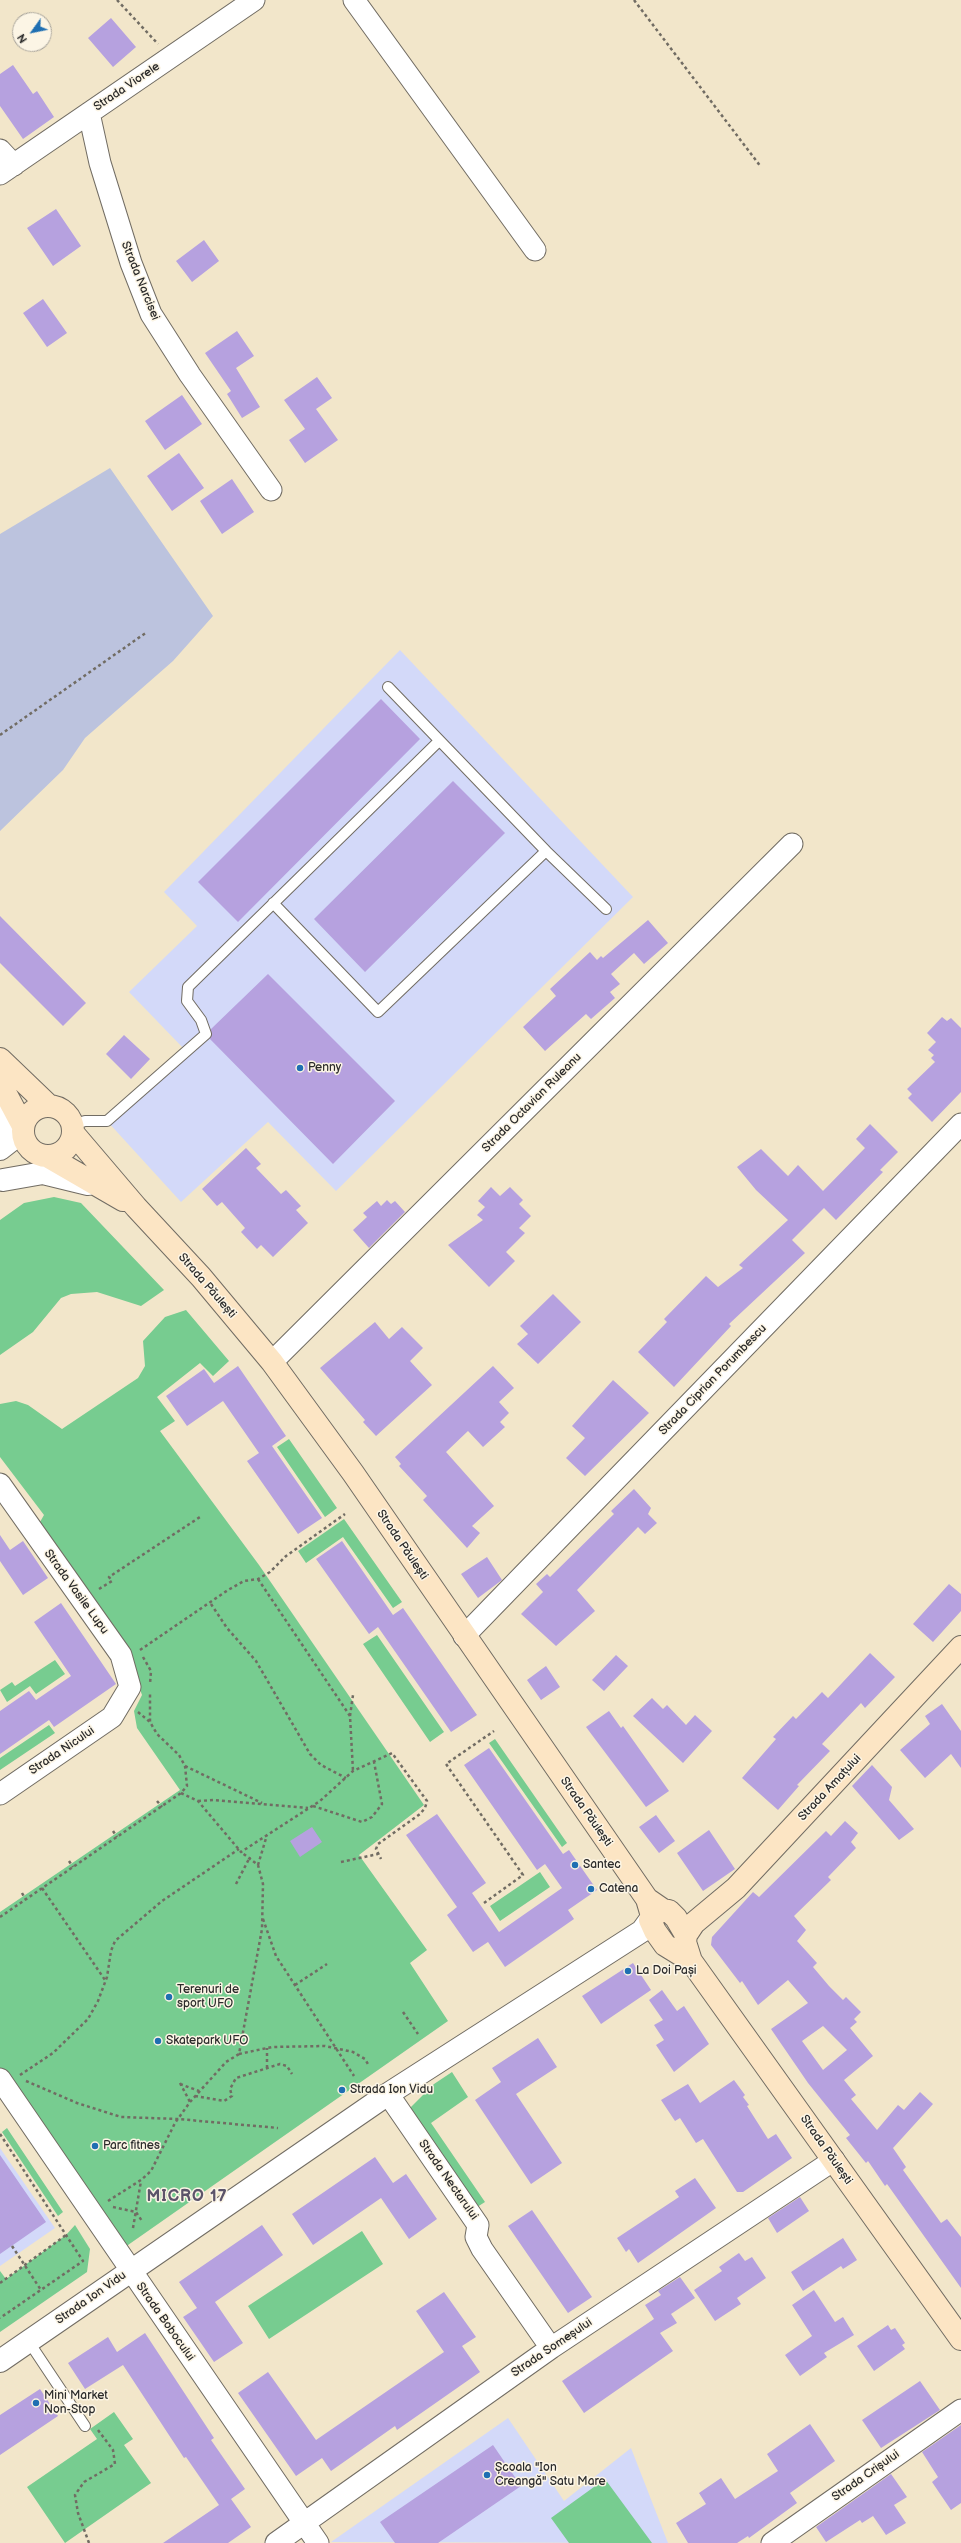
<!DOCTYPE html>
<meta charset="utf-8">
<style>
body{margin:0}
#map{position:relative;width:961px;height:2543px;overflow:hidden;background:#f2e6ca;font-family:"Balsamiq Sans",sans-serif}
canvas{display:block}
.north{position:absolute;left:12px;top:12px;width:40px;height:40px;box-sizing:border-box;background:#fcf5e5;border:1px solid #a8a49b;border-radius:50%;rotate:237deg;font-size:11px;font-weight:700;line-height:16px;text-align:center;color:#2b2b2b}
.north::after{content:'';display:block;margin:auto;width:14px;height:18px;background:#1f6fb2;clip-path:polygon(50% 0,100% 100%,50% 72%,0 100%)}
</style>
<div id="map">
<canvas width="961" height="2543"></canvas>
<div class="north">N</div>
</div>
<script>
const context = document.querySelector('canvas').getContext('2d');
context.lineJoin = 'round';
function fillPath(path, color) { context.fillStyle = color; context.fill(path, 'evenodd'); }
const toPath = rows => new Path2D(rows.map(r => 'M' + r).join(''));
function strokePath(path, color, width, dash) { context.strokeStyle = color; context.lineWidth = width; context.lineCap = dash ? 'butt' : 'round'; context.setLineDash(dash || []); context.stroke(path); }
function drawText(font, color, halo, rows, align = 'center') {
  context.font = font + ' "Balsamiq Sans",sans-serif'; context.lineWidth = 3; context.setLineDash([]); context.textBaseline = 'middle'; context.strokeStyle = halo; context.fillStyle = color; for (const [text, x, y, turn = 0] of rows) {
    context.save(); context.translate(x, y); context.rotate((+turn || 0) * Math.PI / 180); context.textAlign = isNaN(turn) ? turn : align; if (halo) context.strokeText(text, 0, 0); context.fillText(text, 0, 0); context.restore();
  }
}
fillPath(toPath([
 [400,650,633,897,336,1191,268,1122,181,1202,107,1121,185,1050,129,992,197,926,164,892],
 [0,2148,55,2228,0,2266],
 [508,2418,564,2501,631,2448,668,2543,331,2542]
]), '#d3d9f9');
fillPath(toPath([
 [110,468,213,616,173,661,85,738,63,770,0,831,0,534]
]), '#bcc3de');
fillPath(toPath([
 [54,1197,81,1203,164,1290,141,1306,97,1292,71,1294,61,1298,33,1332,0,1355,0,1220,24,1203],
 [186,1310,229,1361,213,1376,200,1363,157,1397,175,1421,160,1431,259,1565,424,1805,359,1855,427,1950,410,1963,448,2021,118,2252,0,2079,0,1912,180,1790,137,1728,134,1711,142,1695,127,1652,40,1522,44,1515,0,1457,0,1404,16,1401,28,1405,62,1429,138,1378,145,1366,143,1341,165,1317],
 [289,1439,337,1508,325,1517,277,1447],
 [344,1519,402,1602,393,1608,343,1537,306,1563,298,1551],
 [377,1635,444,1732,430,1742,363,1644],
 [55,1660,65,1674,36,1694,30,1686,7,1702,0,1690,12,1682,15,1686],
 [49,1725,55,1733,0,1770,0,1758],
 [495,1739,567,1843,562,1847,489,1743],
 [540,1872,550,1887,500,1921,490,1906],
 [452,2072,468,2097,431,2123,485,2202,474,2209,412,2118,410,2108,434,2084],
 [7,2128,63,2212,58,2216,2,2132],
 [75,2225,90,2249,87,2272,0,2332,0,2271,6,2279,66,2235],
 [362,2231,383,2264,269,2339,248,2306],
 [114,2412,133,2439,124,2445,151,2483,65,2543,27,2487,97,2439,90,2429],
 [605,2479,652,2543,569,2543,551,2518]
]), '#77cc90');
fillPath(toPath([
 [111,18,136,47,113,67,88,38],
 [13,65,33,94,37,91,54,117,23,139,0,106,0,74],
 [56,209,81,246,53,266,27,228],
 [204,240,219,261,192,282,176,261],
 [43,299,67,333,47,347,23,313],
 [237,331,254,356,236,368,260,407,242,418,227,394,231,391,205,353],
 [317,377,332,398,316,409,338,440,305,463,289,440,305,429,284,400],
 [182,395,202,424,165,450,145,421],
 [179,453,204,488,172,511,147,476],
 [232,479,254,512,222,534,200,501],
 [381,699,420,739,238,922,198,882],
 [453,781,505,833,365,972,314,919],
 [0,916,86,1003,63,1026,0,963],
 [648,920,668,943,644,964,634,953,611,974,620,984,610,992,615,998,591,1019,586,1014,545,1051,523,1027,556,996,550,989,590,952,597,960,601,956,603,958],
 [268,974,395,1101,333,1164,210,1039,211,1029],
 [942,1017,947,1021,951,1018,961,1028,961,1092,932,1122,908,1098,912,1094,907,1089,935,1062,931,1058,934,1055,928,1050,936,1042,927,1033],
 [124,1035,150,1059,131,1079,106,1054],
 [870,1124,898,1152,880,1170,883,1172,836,1220,824,1208,792,1240,805,1253,729,1324,731,1326,674,1387,638,1352,667,1322,664,1319,706,1276,718,1287,743,1268,739,1265,788,1220,756,1190,737,1167,761,1149,788,1176,798,1165,823,1191,865,1148,856,1139],
 [246,1148,261,1164,256,1168,281,1194,286,1190,301,1206,296,1210,308,1223,273,1257,261,1245,257,1249,241,1232,245,1228,222,1202,217,1206,202,1189],
 [491,1187,500,1196,510,1187,523,1200,519,1204,531,1216,519,1228,525,1233,506,1252,515,1261,489,1287,448,1245,483,1220,477,1215,485,1207,478,1201],
 [387,1200,391,1204,395,1201,405,1212,369,1248,353,1230,367,1217,363,1213,377,1201,381,1206],
 [553,1294,581,1322,538,1364,517,1344,528,1334,520,1326],
 [375,1322,389,1339,402,1327,423,1348,410,1361,432,1385,376,1436,363,1422,365,1420,320,1368],
 [238,1366,286,1436,272,1446,322,1518,298,1534,247,1461,259,1453,223,1401,187,1426,166,1396,204,1369,214,1383],
 [493,1366,514,1388,499,1402,509,1413,500,1422,505,1427,483,1447,468,1431,446,1452,494,1506,472,1526,480,1533,467,1548,423,1500,427,1496,399,1466,401,1464,395,1457],
 [613,1380,649,1413,585,1476,566,1458,585,1438,572,1426],
 [634,1489,651,1508,648,1514,657,1523,645,1534,638,1527,577,1590,595,1611,556,1646,521,1614,543,1592,536,1584,547,1574,550,1577,614,1514,611,1511],
 [0,1535,10,1550,23,1541,48,1578,23,1595,0,1561],
 [342,1541,393,1615,403,1608,477,1715,451,1732,378,1627,369,1634,316,1559],
 [487,1557,502,1580,478,1598,461,1574],
 [949,1584,961,1594,961,1611,933,1642,913,1624],
 [61,1603,116,1684,54,1727,49,1720,0,1754,0,1711,29,1691,36,1700,71,1676,34,1622],
 [870,1653,895,1677,865,1708,861,1703,822,1744,830,1751,797,1785,799,1786,778,1810,742,1778,776,1739,773,1737,793,1716,796,1719,822,1692,828,1698],
 [616,1655,628,1666,604,1691,592,1680],
 [546,1666,560,1687,541,1700,527,1680],
 [652,1698,663,1709,667,1705,686,1725,695,1715,712,1731,683,1763,633,1716],
 [942,1704,961,1731,961,1768,951,1754,925,1778,900,1750,930,1724,925,1716],
 [609,1711,621,1728,623,1726,669,1791,646,1807,586,1727],
 [489,1748,563,1854,569,1850,597,1890,568,1910,574,1919,505,1967,488,1942,473,1952,447,1915,457,1907,406,1835,437,1814,486,1883,472,1893,499,1932,562,1888,545,1864,537,1870,464,1765],
 [872,1765,892,1787,889,1800,914,1829,899,1840,852,1786],
 [656,1815,675,1841,659,1853,639,1827],
 [845,1821,858,1833,851,1842,856,1848,828,1877,831,1880,794,1916,806,1930,797,1941,817,1963,813,1967,829,1986,843,2000,846,1997,861,2012,854,2019,857,2022,850,2028,873,2056,844,2080,856,2095,851,2099,877,2130,898,2105,904,2110,920,2092,933,2104,893,2148,906,2167,903,2170,941,2223,947,2219,961,2237,961,2288,887,2184,885,2186,868,2161,866,2163,846,2138,850,2135,808,2083,771,2029,808,2003,788,1980,758,2005,742,1981,740,1983,711,1945,712,1937,753,1892,759,1897,826,1831,831,1836],
 [823,2026,847,2050,823,2070,802,2041],
 [312,1827,322,1842,300,1857,290,1841],
 [709,1830,735,1869,703,1891,677,1853],
 [633,1963,651,1990,601,2024,582,1996],
 [662,1990,677,2011,684,2006,709,2044,674,2072,656,2045,664,2040,654,2025,663,2020,649,2000],
 [538,2038,557,2067,516,2094,562,2163,531,2184,475,2100,501,2082,492,2068],
 [734,2080,745,2095,743,2097,749,2105,747,2106,768,2139,776,2134,792,2158,743,2192,737,2192,703,2139,696,2143,680,2118,675,2121,661,2100,688,2084,700,2103],
 [0,2155,46,2222,0,2254],
 [375,2157,393,2183,406,2174,437,2219,409,2239,381,2198,313,2245,292,2214],
 [695,2178,716,2208,638,2263,629,2249,626,2252,617,2238,679,2197,675,2191],
 [800,2197,809,2211,777,2233,768,2218],
 [532,2210,592,2297,568,2313,508,2226],
 [262,2225,283,2255,215,2302,243,2343,214,2362,183,2317,197,2308,179,2282],
 [843,2238,857,2260,843,2269,841,2266,803,2291,791,2272],
 [739,2253,745,2261,752,2257,766,2278,737,2298,741,2304,715,2321,694,2290,722,2271,719,2267],
 [680,2277,695,2298,671,2314,677,2323,660,2333,673,2351,584,2413,562,2381,654,2319,645,2305,661,2295,658,2291],
 [814,2290,835,2322,843,2317,854,2335,824,2353,827,2357,800,2376,785,2355,812,2336,792,2305],
 [444,2292,476,2337,462,2346,480,2372,397,2430,395,2426,331,2471,322,2458,296,2476,238,2393,268,2372,316,2440,444,2352,416,2311],
 [888,2325,891,2330,895,2328,905,2343,902,2345,905,2349,874,2371,857,2346],
 [145,2333,214,2438,211,2440,245,2489,231,2499,251,2527,228,2543,163,2543,219,2505,186,2457,184,2458,123,2365,85,2389,68,2363,108,2337,117,2352],
 [920,2381,940,2410,881,2448,862,2420],
 [40,2389,58,2416,0,2455,0,2415],
 [810,2424,835,2461,790,2493,797,2503,749,2538,748,2536,737,2543,688,2543,676,2523,706,2504,699,2493,721,2478,735,2499,778,2471,767,2454],
 [961,2425,961,2503,951,2510,932,2482,938,2477,922,2452],
 [493,2445,521,2486,438,2543,395,2543,380,2522],
 [891,2474,907,2497,894,2505,906,2523,886,2535,873,2516,862,2523,860,2520,826,2542,816,2527]
]), '#b6a1df');
const service = toPath([
 [388,687,546,851,606,909],
 [273,903,378,1012,546,851],
 [72,1125,85,1121,107,1121,206,1034,201,1020,187,1001,188,987,439,741],
 [29,2342,85,2426]
]);
const minor = toPath([
 [354,0,535,250],
 [89,113,100,163,131,263,151,314,190,375,271,490],
 [0,150,14,165],
 [0,174,254,0],
 [272,1362,792,844],
 [0,1484,121,1655,130,1687,112,1717,0,1794],
 [464,1636,961,1124],
 [0,2079,318,2543],
 [388,2094,478,2225,476,2237,482,2249,551,2348],
 [276,2543,551,2348,834,2160],
 [772,2543,961,2410]
]);
const tertiary = toPath([
 [0,1093,3,1118,0,1128],
 [0,1149,23,1131],
 [3,1180,43,1173,88,1184],
 [0,2361,388,2094,642,1931,650,1920]
]);
const secondary = toPath([
 [0,1059,49,1106],
 [0,1083,23,1126],
 '23 1131a25 25 0 1 1 50 0a25 25 0 1 1-50 0Z',
 [73,1133,136,1207,201,1277,272,1362,353,1473,647,1899,652,1916],
 [47,1156,123,1200],
 [647,1899,663,1910,669,1911,676,1918,686,1935,685,1942,691,1961,961,2339],
 [663,1910,652,1916,650,1920,655,1931,665,1945,691,1961],
 [686,1935,694,1923,736,1888,961,1647]
]);
strokePath(service, '#716c63', 12);
strokePath(minor, '#716c63', 23);
strokePath(tertiary, '#716c63', 24);
strokePath(secondary, '#716c63', 24);
strokePath(toPath([
 [117,0,158,44],
 [634,0,761,167],
 [0,735,147,632],
 [258,1579,350,1716,353,1771],
 [99,1589,112,1581,109,1577,200,1517],
 [211,1604,227,1628,256,1661,310,1754,321,1765,346,1778],
 [140,1650,228,1590,244,1581,258,1579,270,1572,286,1556,345,1514],
 [143,1657,151,1671,150,1684],
 [138,1712,150,1722],
 [350,1716,353,1695],
 [185,1766,262,1803],
 [181,1793,198,1801,241,1852,320,1801,353,1771,392,1753,427,1801,425,1808,420,1814,378,1844,376,1849,381,1859],
 [157,1801,162,1807],
 [198,1801,214,1800,308,1808],
 [313,1806,362,1822,372,1817,382,1804,374,1762],
 [113,1831,117,1837],
 [69,1861,73,1867],
 [341,1862,378,1854],
 [258,1865,267,1835],
 [236,1884,250,1857],
 [42,1888,105,1980],
 [22,1893,26,1900],
 [484,1903,523,1875,446,1764,494,1731],
 [0,1917,181,1793,187,1786,185,1766,179,1755,157,1734,150,1722,150,1693],
 [263,1919,276,1956,354,2076],
 [295,1985,327,1964],
 [403,2012,418,2034],
 [239,2054,272,2047,325,2046,353,2052,365,2059,369,2066],
 [267,2068,267,2048],
 [20,2075,53,2053,88,2019,98,2001,107,1977,111,1951,115,1941,162,1901,239,1849],
 [26,2081,77,2103,121,2117,178,2119,278,2128],
 [180,2083,190,2102],
 [180,2084,199,2091],
 [195,2096,224,2101,232,2096,230,2089,236,2078,280,2064,287,2066,292,2074],
 [0,2134,83,2261,0,2318],
 [108,2201,141,2180,151,2171,175,2123,190,2102,226,2062,239,2054,262,1929,263,1884,258,1865,241,1852],
 [113,2207,136,2212,142,2221],
 [133,2228,141,2181],
 [12,2246,41,2290],
 [0,2283,66,2235],
 [89,2543,78,2513,75,2495,84,2482,115,2464,113,2450,98,2430]
]), '#716c63', 2.5, [3, 3]);
strokePath(service, '#fff', 10);
strokePath(minor, '#fff', 21);
strokePath(tertiary, '#fff', 22);
strokePath(secondary, '#fce5c4', 22);
for (const [x, y, r, color] of [
 [300,1068,4,"#1f6fb2"],
 [575,1865,4,"#1f6fb2"],
 [591,1889,4,"#1f6fb2"],
 [628,1971,4,"#1f6fb2"],
 [169,1997,4,"#1f6fb2"],
 [158,2041,4,"#1f6fb2"],
 [342,2090,4,"#1f6fb2"],
 [95,2146,4,"#1f6fb2"],
 [36,2403,4,"#1f6fb2"],
 [487,2475,4,"#1f6fb2"]
]) { const dot = new Path2D(); dot.arc(x, y, r, 0, 2 * Math.PI); context.fillStyle = color; context.fill(dot); strokePath(dot, '#fcf5e5', 1.5); }
drawText('12px', '#2b2b2b', '#fcf5e5', [
 ["Strada Viorele",127,87,-34],
 ["Strada Narcisei",140,281,68],
 ["Strada Octavian Ruleanu",532,1103,-45],
 ["Strada Păulești",207,1286,49],
 ["Strada Ciprian Porumbescu",713,1380,-46],
 ["Strada Păulești",402,1545,56],
 ["Strada Vasile Lupu",76,1592,54],
 ["Strada Nicului",62,1751,-34],
 ["Strada Amațului",830,1788,-47],
 ["Strada Păulești",586,1812,55],
 ["Strada Păulești",826,2150,55],
 ["Strada Nectarului",448,2180,55],
 ["Strada Ion Vidu",91,2298,-35],
 ["Strada Bobocului",165,2322,55],
 ["Strada Someșului",552,2348,-34],
 ["Strada Crișului",866,2476,-35]
]);
drawText('12px', '#2b2b2b', '#fcf5e5', [
 ["Penny",308,1068],
 ["Santec",583,1865],
 ["Catena",599,1889],
 ["La Doi Pași",636,1971],
 ["Terenuri de",177,1990],
 ["sport UFO",177,2004],
 ["Skatepark UFO",166,2041],
 ["Strada Ion Vidu",350,2090],
 ["Parc fitnes",103,2146],
 ["Mini Market",44,2396],
 ["Non-Stop",44,2410],
 ["Școala \"Ion",495,2468],
 ["Creangă\" Satu Mare",495,2482]
], 'left');
context.letterSpacing = '1px';
drawText('bold 16px', '#5c546a', '#fcf5e5', [
 ["MICRO 17",187,2197]
]);
context.letterSpacing = '0px';
</script>
